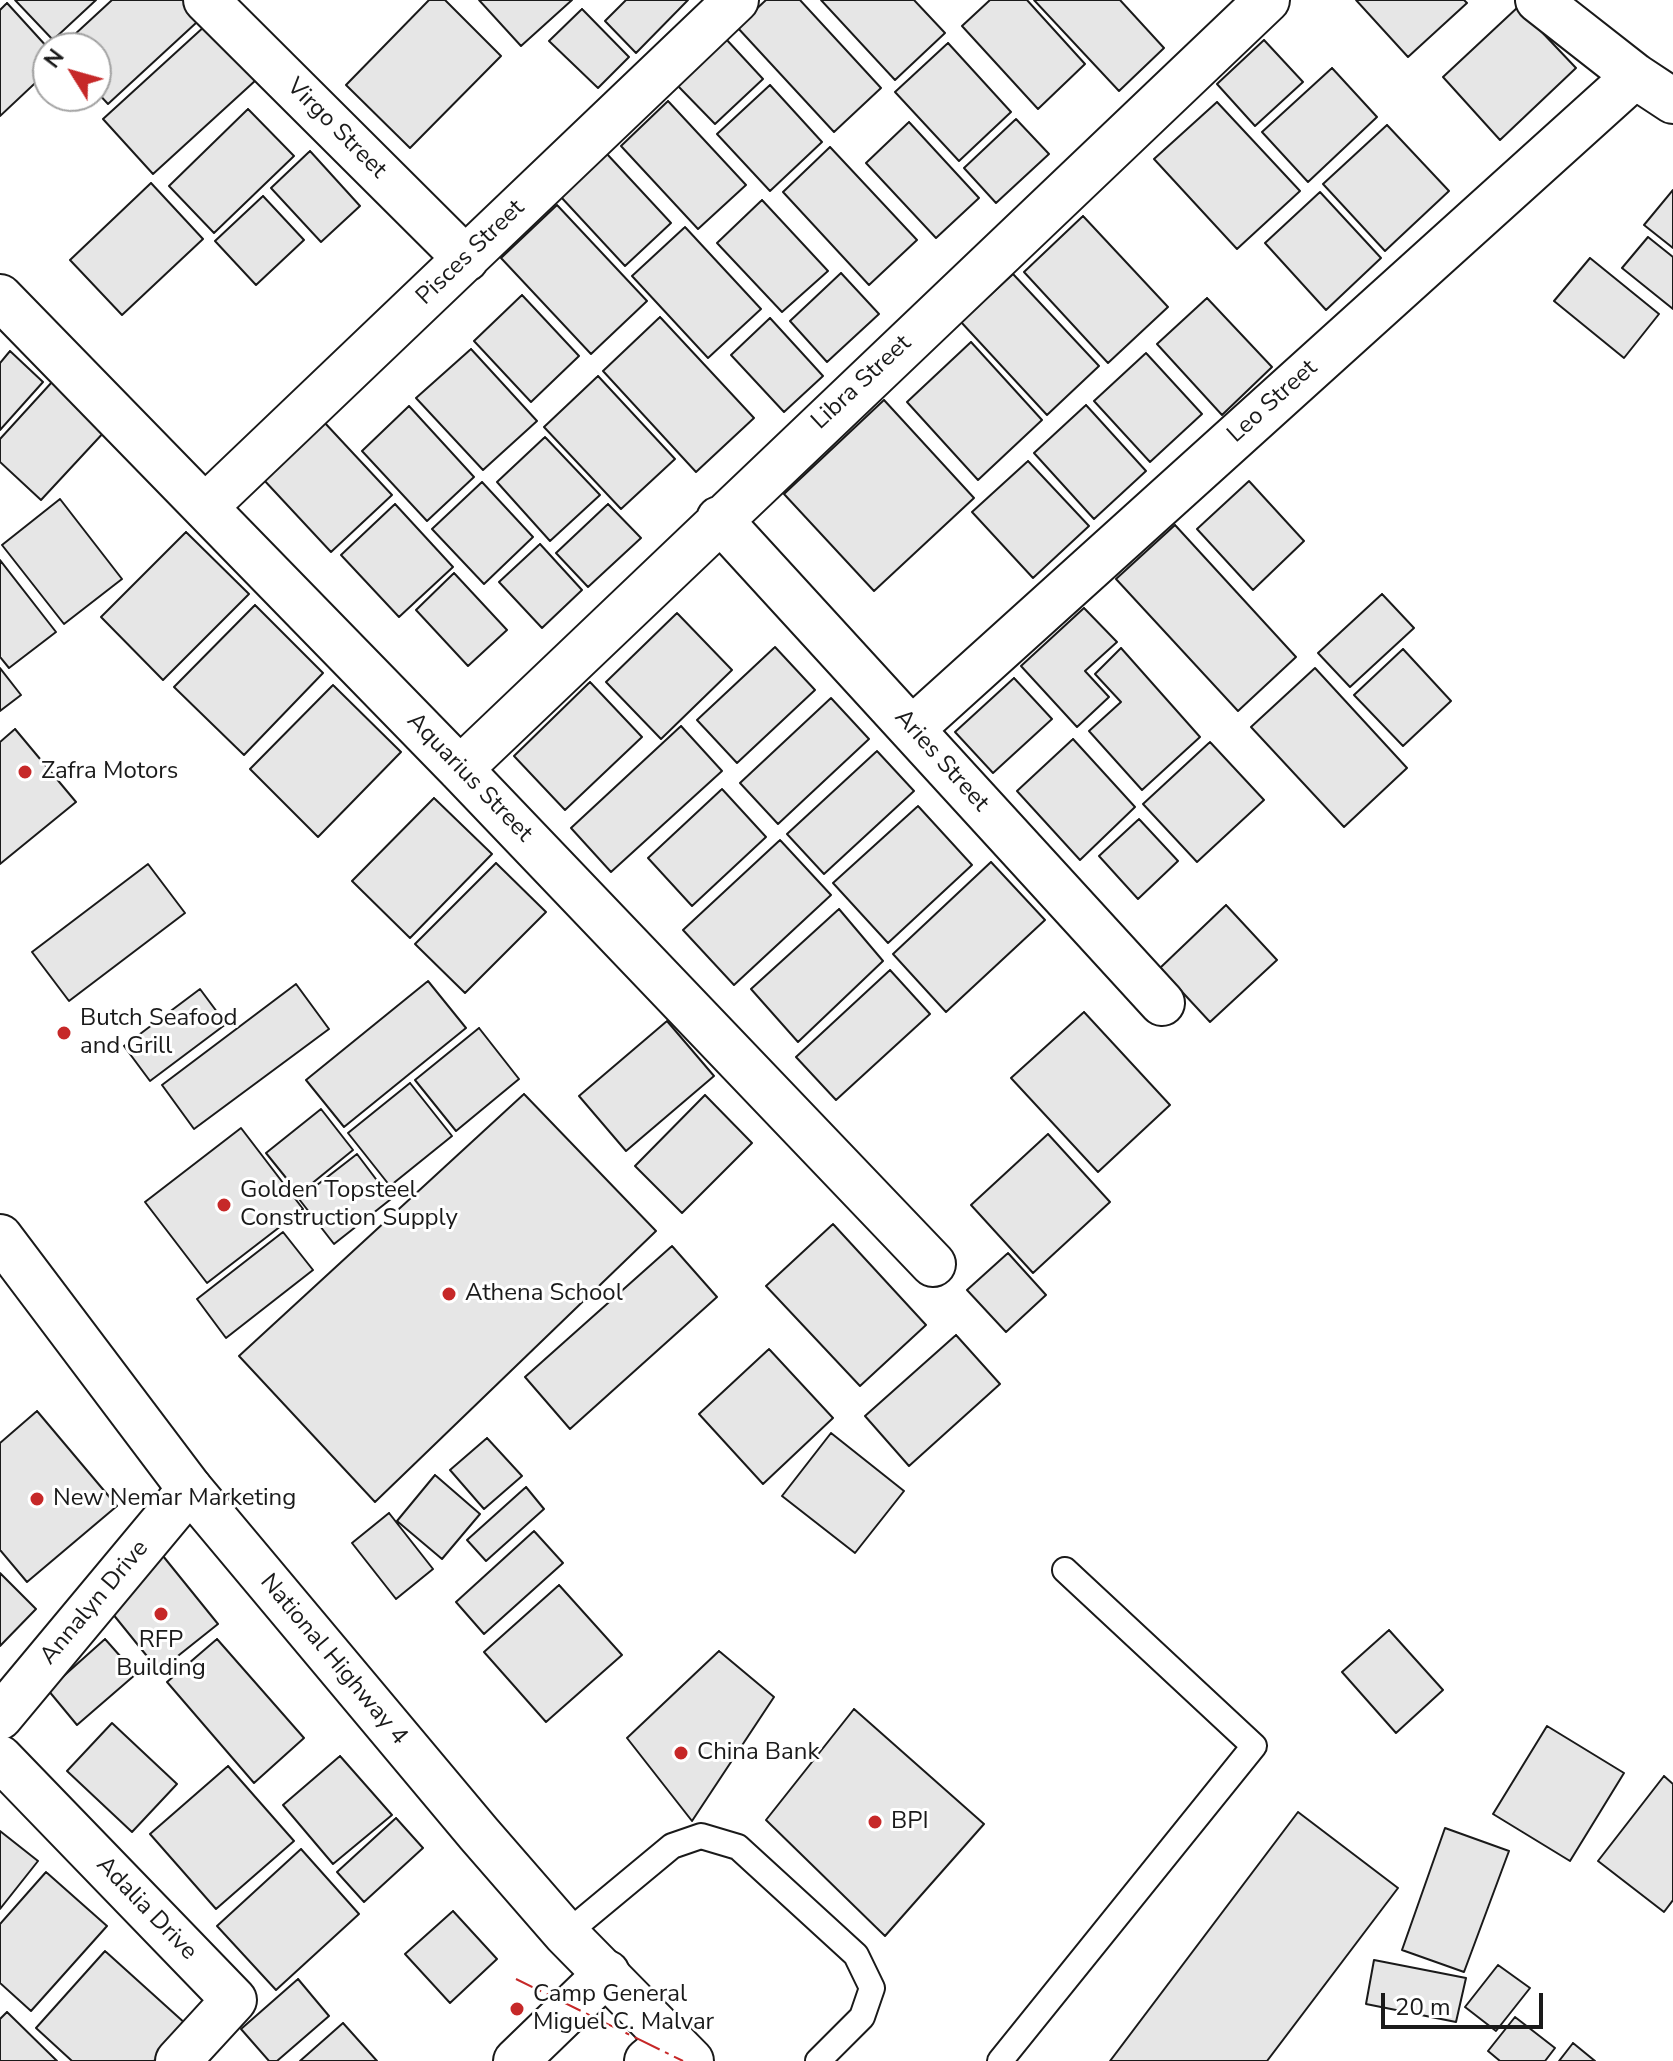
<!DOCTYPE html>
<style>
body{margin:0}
#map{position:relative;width:1673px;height:2061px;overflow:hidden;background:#fff;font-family:"Nunito Sans",sans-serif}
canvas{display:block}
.north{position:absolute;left:32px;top:32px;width:80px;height:80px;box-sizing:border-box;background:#fff;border:2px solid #a3a3a3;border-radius:50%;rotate:307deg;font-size:22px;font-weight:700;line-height:32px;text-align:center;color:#1a1a1a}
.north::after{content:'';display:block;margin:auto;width:28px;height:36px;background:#c62828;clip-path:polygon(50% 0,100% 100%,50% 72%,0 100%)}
.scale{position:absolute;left:1381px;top:1993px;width:162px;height:36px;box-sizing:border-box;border:4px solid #1a1a1a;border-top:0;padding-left:10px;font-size:24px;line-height:28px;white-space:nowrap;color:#1a1a1a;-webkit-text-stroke:6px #fff;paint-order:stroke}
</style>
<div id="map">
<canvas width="1673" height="2061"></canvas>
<div class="north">N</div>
<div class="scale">20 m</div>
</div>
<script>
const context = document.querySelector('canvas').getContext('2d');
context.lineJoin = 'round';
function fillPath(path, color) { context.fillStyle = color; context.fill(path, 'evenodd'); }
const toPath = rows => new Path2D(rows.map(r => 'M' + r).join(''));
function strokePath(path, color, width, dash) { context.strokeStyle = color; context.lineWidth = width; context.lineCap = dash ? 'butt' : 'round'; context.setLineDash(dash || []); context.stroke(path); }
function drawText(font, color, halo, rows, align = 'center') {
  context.font = font + ' "Nunito Sans",sans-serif'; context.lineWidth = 6; context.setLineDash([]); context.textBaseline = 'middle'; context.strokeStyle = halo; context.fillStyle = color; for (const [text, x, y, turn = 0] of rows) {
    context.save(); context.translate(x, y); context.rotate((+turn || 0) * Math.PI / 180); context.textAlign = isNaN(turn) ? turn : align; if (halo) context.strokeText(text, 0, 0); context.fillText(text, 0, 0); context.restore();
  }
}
const building = toPath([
 [15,0,96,0,53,40,15,0],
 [112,0,199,0,209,11,108,104,96,91,96,48,60,48,112,0],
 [429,0,445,0,501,56,410,148,346,85,429,0],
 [479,0,572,0,521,46,479,0],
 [626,0,688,0,636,53,605,21,626,0],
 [766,0,800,0,881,88,834,132,737,27,766,0],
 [821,0,914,0,945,33,895,80,821,0],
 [990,0,1027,0,1085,64,1038,109,962,26,990,0],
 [1034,0,1120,0,1164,48,1119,91,1034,0],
 [1356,0,1464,0,1467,3,1408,57,1356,0],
 [7,3,48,48,48,71,0,116,0,10,7,3],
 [1518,7,1576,68,1500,140,1443,77,1518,7],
 [582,9,629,57,598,88,549,41,582,9],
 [206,25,256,80,153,174,103,119,206,25],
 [726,39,763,79,715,124,677,85,726,39],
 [1264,40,1303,82,1255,126,1217,84,1264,40],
 [948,43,1011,112,959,161,895,92,948,43],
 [1332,68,1377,117,1308,182,1262,132,1332,68],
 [770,85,822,142,770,191,717,134,770,85],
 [668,101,746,185,698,229,621,146,668,101],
 [1217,102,1300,191,1237,249,1154,159,1217,102],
 [248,109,294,156,214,233,169,186,248,109],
 [1016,119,1049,154,996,203,964,168,1016,119],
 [909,122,979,198,936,238,866,163,909,122],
 [1387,125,1449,191,1385,251,1323,184,1387,125],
 [830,147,917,240,869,285,783,192,830,147],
 [310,151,360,206,321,242,271,188,310,151],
 [607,154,671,223,625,266,561,197,607,154],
 [151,183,203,239,122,315,70,260,151,183],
 [1673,190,1673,248,1644,225,1673,190],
 [1320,192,1381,258,1326,310,1265,243,1320,192],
 [263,196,304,240,256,285,215,241,263,196],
 [762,200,828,271,782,312,717,243,762,200],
 [557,205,647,301,591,354,501,258,557,205],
 [1083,216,1168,307,1108,363,1024,272,1083,216],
 [685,227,761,309,708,358,632,276,685,227],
 [1648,237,1673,257,1673,309,1622,268,1648,237],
 [1590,258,1659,314,1624,358,1554,301,1590,258],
 [841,273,879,314,827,362,790,321,841,273],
 [1013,274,1099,366,1047,415,961,322,1013,274],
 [522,295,579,356,531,402,474,341,522,295],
 [1207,298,1272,367,1222,415,1157,344,1207,298],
 [660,317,754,418,696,472,603,371,660,317],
 [770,318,823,376,784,412,731,355,770,318],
 [971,342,1042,420,978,480,907,402,971,342],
 [471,349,537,421,483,470,416,398,471,349],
 [10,351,43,382,0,430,0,363,10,351],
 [1146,353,1202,414,1150,462,1094,401,1146,353],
 [598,376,675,459,621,509,544,427,598,376],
 [52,382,106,430,41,500,0,462,0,439,52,382],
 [884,400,974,498,874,591,784,494,884,400],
 [1086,405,1146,471,1094,519,1034,453,1086,405],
 [409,406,474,477,427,521,362,451,409,406],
 [324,422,392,495,331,552,263,479,324,422],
 [545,437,600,495,550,541,497,482,545,437],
 [1028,461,1089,526,1033,578,972,512,1028,461],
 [1249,481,1304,541,1253,590,1197,529,1249,481],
 [482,482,533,537,484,584,432,529,482,482],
 [60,499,122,579,64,624,2,545,60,499],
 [395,504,453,567,399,617,341,555,395,504],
 [608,504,641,538,588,587,556,553,608,504],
 [1175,525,1296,657,1238,711,1116,579,1175,525],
 [186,532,249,594,163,680,101,617,186,532],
 [540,544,582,590,542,628,499,582,540,544],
 [0,560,56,632,9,668,0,657,0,560],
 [454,573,507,630,468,666,416,610,454,573],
 [1382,594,1414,628,1350,687,1318,653,1382,594],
 [255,605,323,673,244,755,174,687,255,605],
 [1084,608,1117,642,1085,671,1109,697,1077,727,1021,666,1084,608],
 [677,613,732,670,661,739,606,682,677,613],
 [775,647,815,690,737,763,697,720,775,647],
 [1121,648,1200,737,1142,790,1089,731,1121,702,1095,674,1121,648],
 [1403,649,1451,701,1403,746,1354,695,1403,649],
 [0,668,21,695,0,711,0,668],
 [1315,668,1407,768,1344,827,1251,727,1315,668],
 [1014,678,1052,719,993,773,955,732,1014,678],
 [590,682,642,737,565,810,514,756,590,682],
 [333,685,401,752,318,837,250,769,333,685],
 [831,698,869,739,778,824,740,783,831,698],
 [681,726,722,771,611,872,571,828,681,726],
 [15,729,76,802,0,864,0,742,15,729],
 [1073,739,1135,807,1080,860,1017,791,1073,739],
 [1210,742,1264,800,1197,862,1143,804,1210,742],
 [877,751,914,791,824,874,787,834,877,751],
 [722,789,766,837,692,906,648,858,722,789],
 [434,798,492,854,410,938,352,881,434,798],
 [918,806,972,865,888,943,833,883,918,806],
 [1139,819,1178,861,1138,899,1099,856,1139,819],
 [780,840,831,895,734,985,683,930,780,840],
 [991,862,1045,920,946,1012,893,954,991,862],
 [496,863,546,912,465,993,415,944,496,863],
 [148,864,185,913,69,1001,32,952,148,864],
 [1226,905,1277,960,1210,1022,1160,968,1226,905],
 [839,909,883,961,798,1042,751,989,839,909],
 [890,970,930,1014,836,1100,796,1057,890,970],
 [428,981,466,1028,344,1127,306,1080,428,981],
 [296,984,329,1029,194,1129,162,1085,296,984],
 [200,989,226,1024,150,1081,124,1046,200,989],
 [1084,1012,1170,1105,1098,1172,1011,1078,1084,1012],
 [667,1021,714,1076,626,1151,579,1096,667,1021],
 [479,1028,519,1079,456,1131,415,1080,479,1028],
 [410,1083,452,1136,390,1186,348,1133,410,1083],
 [524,1094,656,1231,375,1502,239,1356,524,1094],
 [705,1095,752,1143,682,1213,635,1166,705,1095],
 [321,1109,353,1150,299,1194,266,1153,321,1109],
 [241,1128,303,1209,207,1283,145,1202,241,1128],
 [1048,1134,1110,1202,1033,1273,971,1205,1048,1134],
 [357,1154,391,1199,334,1244,299,1199,357,1154],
 [833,1224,926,1325,860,1386,766,1286,833,1224],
 [283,1232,313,1270,226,1338,197,1299,283,1232],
 [672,1246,717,1297,570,1429,525,1377,672,1246],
 [1008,1253,1046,1295,1006,1332,967,1290,1008,1253],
 [956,1335,1000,1384,909,1466,865,1416,956,1335],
 [769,1349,833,1418,763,1484,699,1414,769,1349],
 [37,1411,117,1506,27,1582,0,1550,0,1443,37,1411],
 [831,1433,904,1491,855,1553,782,1496,831,1433],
 [487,1438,522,1476,484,1509,450,1470,487,1438],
 [435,1475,480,1514,442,1559,397,1521,435,1475],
 [526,1487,544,1509,486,1561,467,1540,526,1487],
 [389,1513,433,1569,396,1599,352,1543,389,1513],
 [534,1531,563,1563,484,1634,456,1602,534,1531],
 [163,1556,218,1624,159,1671,104,1603,163,1556],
 [0,1573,36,1609,0,1646,0,1573],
 [559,1585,622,1655,546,1722,484,1652,559,1585],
 [1389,1630,1443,1690,1396,1733,1342,1672,1389,1630],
 [105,1639,136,1674,77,1725,48,1690,105,1639],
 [217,1639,304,1738,254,1783,167,1682,217,1639],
 [719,1651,774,1697,692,1821,627,1738,719,1651],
 [854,1709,984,1824,885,1936,766,1820,854,1709],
 [112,1723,177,1784,132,1832,67,1771,112,1723],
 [1547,1726,1624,1773,1570,1861,1493,1814,1547,1726],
 [340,1756,392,1815,333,1864,283,1805,340,1756],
 [228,1766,294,1841,216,1909,150,1834,228,1766],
 [1664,1776,1673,1784,1673,1900,1664,1912,1598,1861,1664,1776],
 [1298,1812,1398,1888,1267,2061,1110,2061,1298,1812],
 [396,1818,423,1848,364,1902,337,1872,396,1818],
 [1445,1828,1509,1851,1464,1972,1402,1950,1445,1828],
 [0,1831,38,1861,0,1909,0,1831],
 [301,1849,359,1914,276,1990,217,1926,301,1849],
 [46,1872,107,1926,31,2011,0,1983,0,1924,46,1872],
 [453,1911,497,1959,450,2003,405,1954,453,1911],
 [105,1951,187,2025,154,2061,72,2061,36,2028,105,1951],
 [1374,1960,1466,1978,1456,2022,1366,2004,1374,1960],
 [1498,1965,1530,1988,1496,2031,1465,2007,1498,1965],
 [298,1979,329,2016,277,2061,269,2061,241,2029,298,1979],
 [7,2012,57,2061,0,2061,0,2019,7,2012],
 [1515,2017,1555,2048,1545,2061,1500,2061,1488,2051,1515,2017],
 [343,2023,377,2061,300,2061,343,2023],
 [1573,2043,1595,2061,1559,2061,1573,2043]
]);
fillPath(building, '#e6e6e6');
strokePath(building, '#1a1a1a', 2);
const lane = toPath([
 [566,1934,672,1846,701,1836,738,1847,856,1955,872,1988,862,2017,818,2061],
 [1000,2061,1254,1746,1065,1570]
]);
const street = toPath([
 [206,0,466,259],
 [1538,0,1635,76,1673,101],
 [0,297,460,769,933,1264],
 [206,506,736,0],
 [719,519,1162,1003],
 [912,729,1635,76],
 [460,769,1267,0],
 [0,1717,190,1489],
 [0,1758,234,2000,178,2061],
 [516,2061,607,1973],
 [647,2061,671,2041]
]);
const primary = toPath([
 [0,1237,190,1489,479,1834,566,1934,691,2061]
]);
strokePath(lane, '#1a1a1a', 28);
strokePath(street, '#1a1a1a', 48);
strokePath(primary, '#1a1a1a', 48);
strokePath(lane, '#fff', 24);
strokePath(street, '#fff', 44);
strokePath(primary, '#fff', 44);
strokePath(toPath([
 [516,1979,683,2061]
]), '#c62828', 2, [28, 6, 4, 6]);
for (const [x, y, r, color] of [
 [25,772,8,"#c62828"],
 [64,1033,8,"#c62828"],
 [224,1205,8,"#c62828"],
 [449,1294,8,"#c62828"],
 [37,1499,8,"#c62828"],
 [161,1614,8,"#c62828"],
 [681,1753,8,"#c62828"],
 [875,1822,8,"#c62828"],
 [517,2009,8,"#c62828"]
]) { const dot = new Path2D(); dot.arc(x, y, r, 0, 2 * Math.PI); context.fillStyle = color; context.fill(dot); strokePath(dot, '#fff', 3); }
drawText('24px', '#1a1a1a', '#fff', [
 ["Virgo Street",336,129,45],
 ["Pisces Street",471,253,-44],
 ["Libra Street",862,383,-43],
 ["Leo Street",1273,402,-42],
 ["Aries Street",941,761,48],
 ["Aquarius Street",469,778,46],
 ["Annalyn Drive",95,1603,-50],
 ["National Highway 4",333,1660,50],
 ["Adalia Drive",146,1909,46]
]);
drawText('24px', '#1a1a1a', '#fff', [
 ["Zafra Motors",41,772],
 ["Butch Seafood",80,1019],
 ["and Grill",80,1047],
 ["Golden Topsteel",240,1191],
 ["Construction Supply",240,1219],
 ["Athena School",465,1294],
 ["New Nemar Marketing",53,1499],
 ["RFP",161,1641,"center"],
 ["Building",161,1669,"center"],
 ["China Bank",697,1753],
 ["BPI",891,1822],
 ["Camp General",533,1995],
 ["Miguel C. Malvar",533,2023]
], 'left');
</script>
